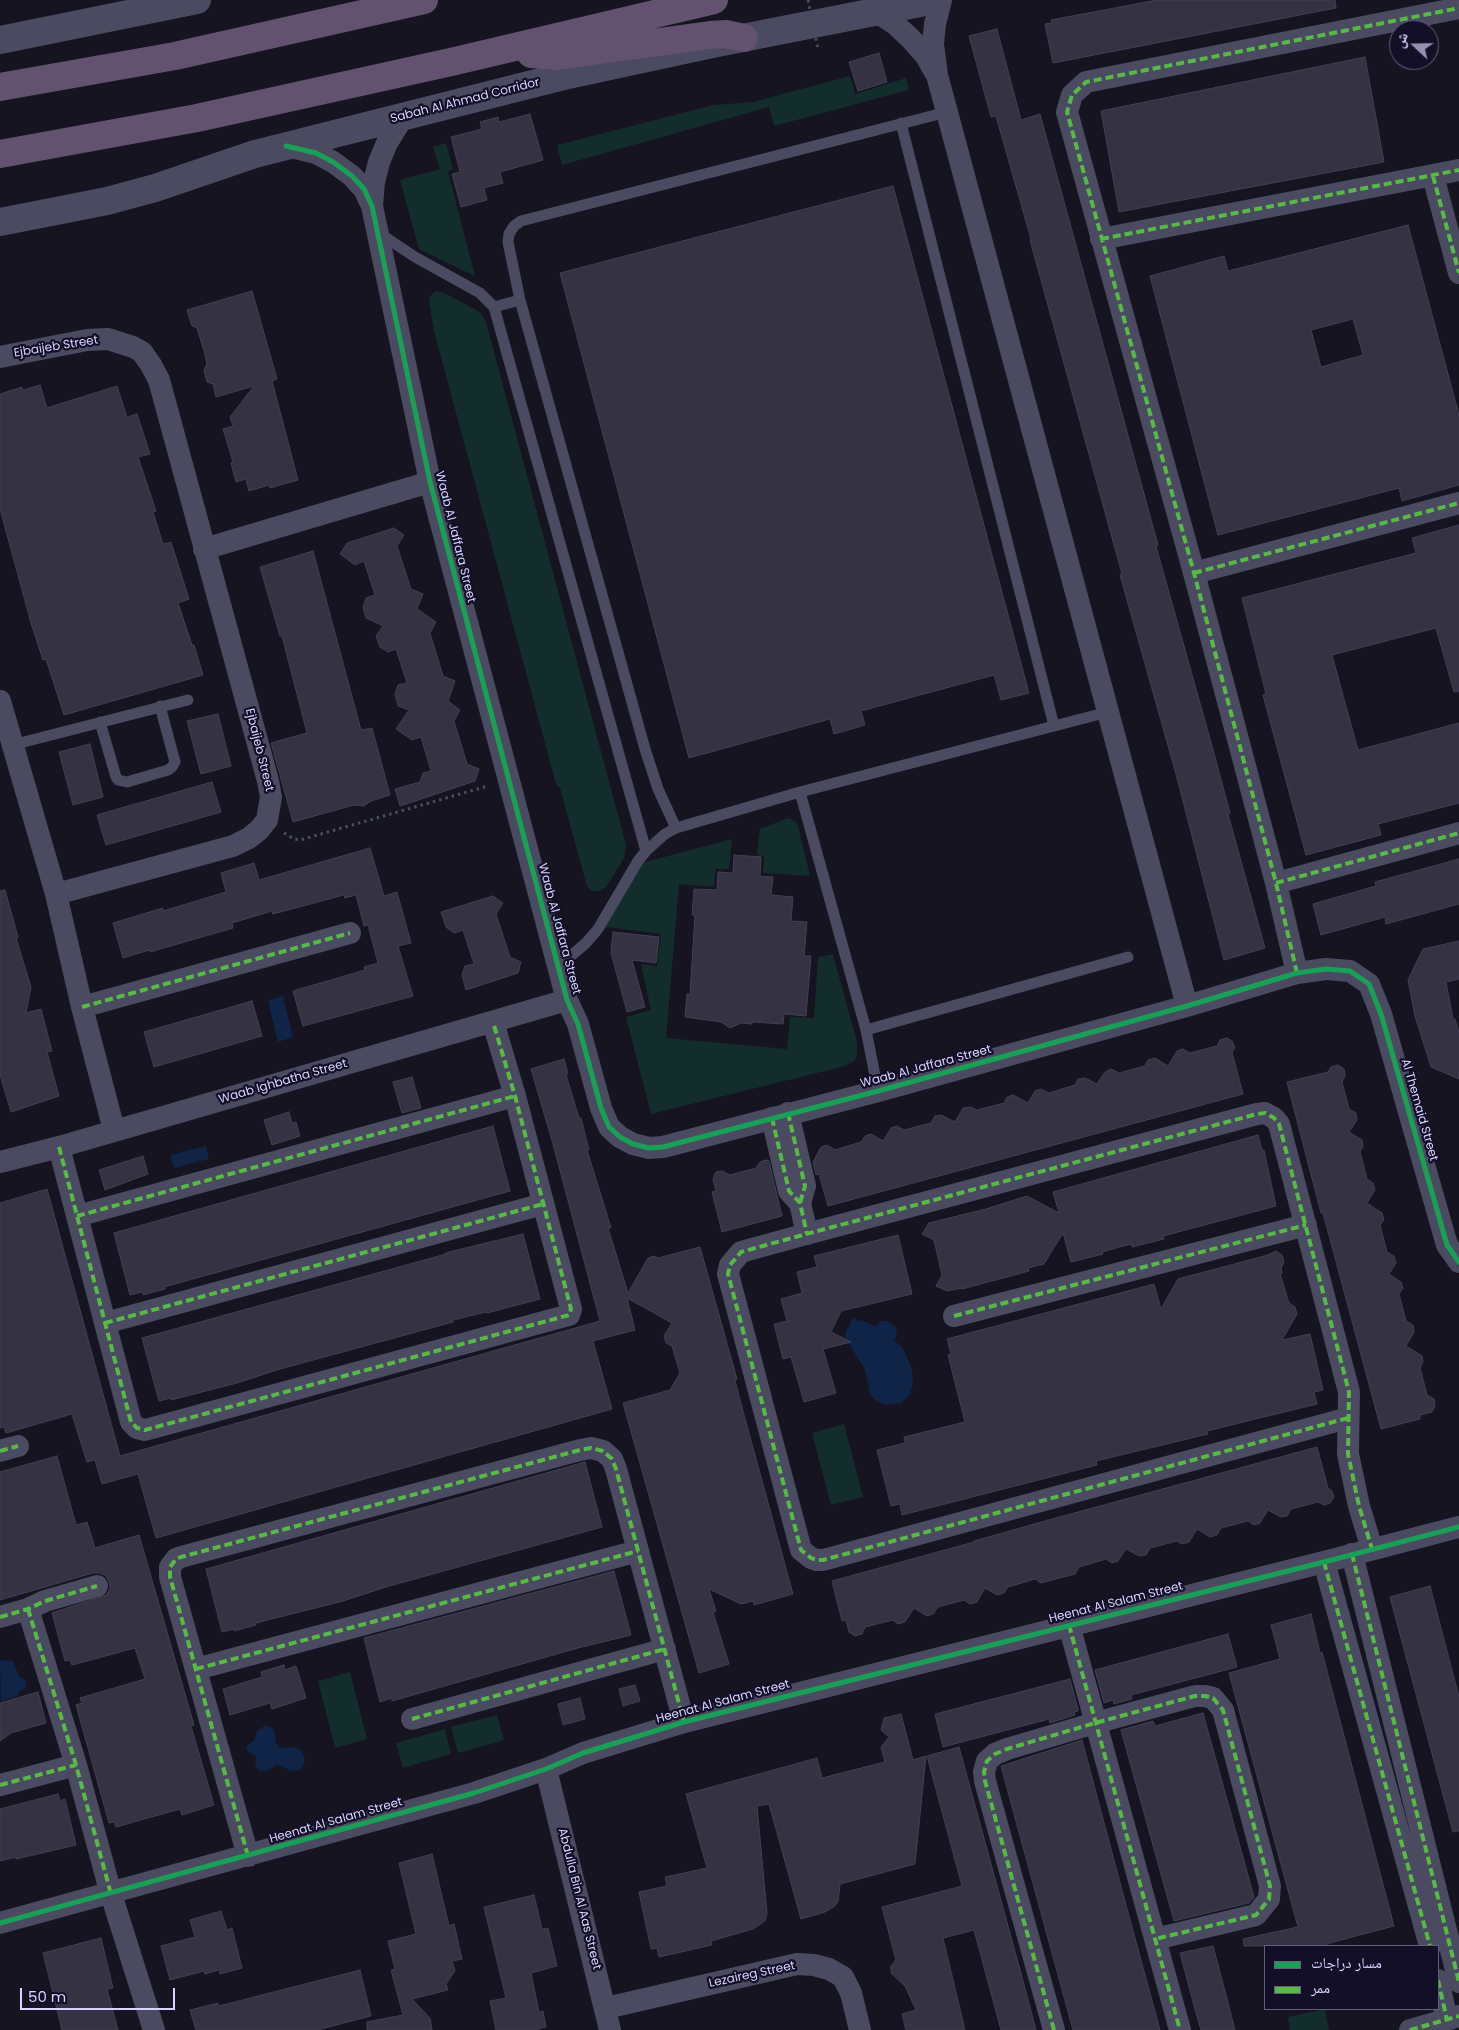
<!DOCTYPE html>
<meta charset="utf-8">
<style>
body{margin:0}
#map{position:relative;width:1459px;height:2030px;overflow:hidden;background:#161421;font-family:Poppins,"Noto Naskh Arabic",sans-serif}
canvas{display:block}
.legend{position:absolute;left:1264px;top:1945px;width:175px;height:65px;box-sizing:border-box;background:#130f26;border:1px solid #625e7d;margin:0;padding:6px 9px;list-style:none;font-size:15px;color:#d8d4ff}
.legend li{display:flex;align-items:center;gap:10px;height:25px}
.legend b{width:25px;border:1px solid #625e7d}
.north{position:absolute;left:1389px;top:20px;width:50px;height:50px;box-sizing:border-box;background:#130f26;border:1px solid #625e7d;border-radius:50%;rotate:291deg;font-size:14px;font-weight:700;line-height:20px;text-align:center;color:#d8d4ff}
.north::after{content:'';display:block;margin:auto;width:18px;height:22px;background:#9491b1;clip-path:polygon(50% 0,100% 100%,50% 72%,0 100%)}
.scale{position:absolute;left:20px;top:1988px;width:155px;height:22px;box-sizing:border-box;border:2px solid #d8d4ff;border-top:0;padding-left:6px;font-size:15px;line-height:18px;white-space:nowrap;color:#d8d4ff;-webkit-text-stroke:4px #130f26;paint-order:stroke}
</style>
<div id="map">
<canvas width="1459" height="2030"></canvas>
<ul class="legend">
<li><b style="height:6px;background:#1a9f57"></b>مسار دراجات</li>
<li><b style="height:6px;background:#58b947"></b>ممر</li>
</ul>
<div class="north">ش</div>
<div class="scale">50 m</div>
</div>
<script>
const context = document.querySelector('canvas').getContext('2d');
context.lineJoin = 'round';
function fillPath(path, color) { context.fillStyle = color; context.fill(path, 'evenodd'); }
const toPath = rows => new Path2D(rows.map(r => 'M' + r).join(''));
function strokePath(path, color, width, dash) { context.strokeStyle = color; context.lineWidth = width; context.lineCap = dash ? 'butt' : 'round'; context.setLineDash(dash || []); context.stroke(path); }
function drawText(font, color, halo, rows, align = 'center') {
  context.font = font + ' Poppins,sans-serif'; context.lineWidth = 4.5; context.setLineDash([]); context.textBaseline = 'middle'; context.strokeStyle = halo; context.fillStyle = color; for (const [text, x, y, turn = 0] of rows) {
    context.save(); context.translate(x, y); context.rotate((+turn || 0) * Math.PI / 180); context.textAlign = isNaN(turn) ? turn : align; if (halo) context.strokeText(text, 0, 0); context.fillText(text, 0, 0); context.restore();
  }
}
fillPath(toPath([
 [850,76,855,94,906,78,909,90,774,126,769,107,562,165,557,145,714,105,753,102],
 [446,143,453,169,448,171,475,276,419,249,400,180,440,169,433,147],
 [436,291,444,293,480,312,486,322,626,845,624,858,606,887,600,891,592,891,587,886,560,788,556,784,434,331,429,301,430,296],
 [788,818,795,821,798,826,810,876,763,873,764,856,757,855,760,829],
 [732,839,729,869,716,869,714,887,679,884,666,1038,787,1049,790,1017,814,1018,818,957,833,954,857,1042,857,1056,854,1061,845,1066,651,1114,626,1017,651,1010,641,964,657,966,661,934,606,927,605,921,635,868,645,862],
 [844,1424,863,1497,831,1505,812,1433],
 [350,1672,367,1739,335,1748,318,1681],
 [497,1715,504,1740,458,1753,451,1727],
 [445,1729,451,1754,403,1768,396,1743],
 [1325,2009,1329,2030,1290,2030,1288,2017]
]), '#132c2c');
fillPath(toPath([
 [283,996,293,1037,278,1042,268,1000],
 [206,1146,209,1159,174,1168,170,1155],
 [853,1317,856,1318,855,1320,863,1321,875,1326,882,1321,887,1321,896,1327,897,1334,894,1340,902,1347,907,1357,912,1371,913,1383,910,1394,901,1403,886,1405,875,1400,870,1394,865,1370,845,1337,846,1332],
 [4,1660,13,1661,19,1676,26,1681,26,1687,18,1693,18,1696,1,1701,0,1661],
 [264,1726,268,1726,274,1729,276,1743,280,1748,293,1747,301,1750,305,1759,303,1767,299,1770,291,1771,277,1764,267,1771,258,1770,255,1763,256,1756,248,1752,246,1748,249,1744,254,1741,257,1731]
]), '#0f2446');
const building = toPath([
 [1157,0,1335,0,1336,8,1053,63,1045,24,1052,23,1051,20,1157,0],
 [997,29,1021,120,1040,114,1158,545,1156,546,1212,746,1230,813,1228,814,1265,948,1224,960,1176,774,1120,575,1122,574,1030,240,1031,239,996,116,991,117,969,36,997,29],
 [879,53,887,82,858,91,849,62,879,53],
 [1365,57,1384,162,1119,212,1101,111,1365,57],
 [530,114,543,160,500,172,503,183,484,188,487,200,461,207,452,174,460,172,451,137,482,129,480,122,498,117,499,122,530,114],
 [893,186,1029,693,1001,700,994,675,861,711,865,725,834,734,830,719,689,758,560,273,893,186],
 [1408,225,1459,415,1459,485,1402,501,1399,488,1218,535,1150,276,1224,256,1228,271,1408,225],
 [1353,319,1363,355,1321,367,1311,330,1353,319],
 [252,291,277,379,272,381,298,480,270,488,269,485,249,491,246,479,236,482,231,463,233,462,223,429,233,426,230,417,254,386,216,397,213,384,207,382,204,370,207,364,204,351,197,328,192,326,187,310,252,291],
 [40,385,47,408,117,386,127,417,137,414,150,454,138,457,156,511,153,512,163,544,171,542,189,599,178,603,192,645,194,645,203,675,64,715,46,659,43,660,31,623,0,509,0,394,22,387,23,390,40,385],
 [1459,525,1459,691,1454,692,1436,628,1332,655,1358,750,1459,723,1459,803,1378,824,1381,835,1306,855,1263,695,1266,694,1242,598,1416,553,1412,538,1459,525],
 [394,528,404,535,397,546,411,589,423,594,417,609,436,622,430,633,443,676,455,681,448,701,460,710,454,721,467,764,479,769,475,781,400,806,395,789,420,782,423,773,431,771,421,737,412,740,396,729,409,710,398,706,395,694,398,685,407,683,396,649,388,652,380,647,376,636,383,626,366,618,363,607,366,598,375,595,364,561,355,565,340,554,347,543,394,528],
 [313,551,361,730,372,728,390,795,371,801,364,806,354,805,293,822,271,743,307,733,282,636,280,636,260,567,313,551],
 [218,714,231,766,201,774,187,721,218,714],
 [90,744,103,797,73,805,59,752,90,744],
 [212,782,221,812,106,845,97,815,212,782],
 [370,848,384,896,397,892,411,943,398,946,413,996,303,1026,293,991,365,970,364,967,378,963,368,925,364,926,356,895,345,898,344,895,273,914,272,911,232,923,233,928,150,952,149,950,123,958,113,923,163,908,163,911,226,892,221,873,254,863,259,880,370,848],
 [734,855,761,857,760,876,773,877,771,895,793,897,791,921,807,922,804,956,811,956,806,1016,784,1014,783,1024,752,1022,752,1024,741,1023,730,1028,721,1022,685,1017,687,994,690,994,695,915,692,915,694,889,717,890,718,872,733,873,734,855],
 [1459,859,1459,904,1386,924,1385,917,1321,935,1313,904,1376,886,1375,882,1459,859],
 [5,890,18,937,16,938,31,987,26,1013,41,1009,52,1051,47,1052,59,1096,11,1112,0,1075,0,891,5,890],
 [493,896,503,903,496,914,510,957,521,962,518,973,466,990,462,975,465,966,474,964,463,930,454,933,446,927,441,912,493,896],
 [613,932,659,937,656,963,632,960,645,1007,627,1012,611,953,613,932],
 [1459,941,1459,979,1446,982,1453,1019,1455,1019,1459,1033,1459,1079,1431,1067,1415,1016,1408,980,1423,949,1459,941],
 [252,1001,262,1036,154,1067,144,1032,252,1001],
 [1227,1038,1232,1041,1235,1048,1232,1052,1243,1094,828,1206,819,1174,816,1175,813,1162,821,1147,827,1145,835,1150,861,1142,865,1136,871,1134,883,1141,891,1128,897,1126,904,1130,931,1123,935,1116,941,1115,955,1122,963,1108,970,1107,977,1110,1004,1103,1007,1097,1013,1095,1028,1103,1035,1091,1041,1089,1049,1093,1075,1085,1078,1079,1085,1078,1097,1084,1105,1072,1111,1069,1119,1073,1145,1066,1148,1060,1155,1058,1168,1066,1177,1051,1183,1049,1190,1053,1217,1046,1220,1040,1227,1038],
 [564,1059,568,1074,566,1075,579,1118,581,1118,589,1150,587,1150,611,1228,608,1228,628,1293,648,1258,654,1256,658,1258,700,1247,737,1379,735,1380,741,1404,793,1594,754,1605,753,1601,741,1604,709,1589,716,1611,713,1612,729,1664,699,1673,623,1403,670,1390,680,1373,672,1346,666,1343,664,1336,672,1323,627,1298,635,1330,593,1341,612,1409,156,1538,138,1474,102,1484,95,1460,87,1462,72,1414,6,1433,4,1427,0,1428,0,1203,47,1189,120,1456,600,1321,553,1144,531,1069,564,1059],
 [1338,1065,1344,1069,1345,1076,1342,1082,1349,1109,1356,1113,1357,1120,1349,1132,1362,1140,1363,1146,1360,1152,1367,1179,1373,1183,1375,1190,1367,1203,1382,1213,1384,1220,1380,1225,1387,1252,1394,1256,1396,1263,1389,1274,1401,1282,1403,1288,1399,1294,1406,1321,1413,1325,1414,1332,1406,1346,1422,1356,1423,1362,1420,1368,1427,1395,1434,1399,1435,1406,1432,1412,1420,1415,1420,1419,1381,1429,1323,1213,1321,1213,1287,1082,1328,1072,1331,1067,1338,1065],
 [412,1077,421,1108,402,1113,393,1082,412,1077],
 [289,1112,292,1123,296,1122,300,1136,272,1145,264,1120,289,1112],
 [493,1126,510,1191,164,1287,165,1289,143,1295,142,1292,130,1295,114,1233,493,1126],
 [1258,1135,1262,1150,1264,1150,1276,1206,1163,1236,1164,1239,1132,1247,1131,1244,1102,1252,1103,1254,1071,1262,1063,1233,1044,1264,1028,1268,1029,1271,962,1289,962,1288,947,1291,936,1286,942,1275,934,1240,922,1234,929,1223,986,1209,1027,1196,1059,1213,1053,1192,1258,1135],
 [143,1156,148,1174,105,1190,99,1170,143,1156],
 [766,1160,769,1161,782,1216,722,1232,712,1192,716,1191,713,1179,716,1172,722,1171,730,1175,756,1168,760,1162,766,1160],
 [523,1234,540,1299,487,1313,486,1312,453,1320,453,1322,280,1369,237,1383,171,1400,171,1398,159,1401,142,1338,446,1254,445,1253,523,1234],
 [898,1235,912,1294,841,1311,831,1332,851,1342,823,1349,836,1393,804,1402,791,1357,783,1359,774,1324,787,1321,781,1299,802,1293,797,1272,817,1267,814,1256,898,1235],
 [1276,1251,1282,1255,1284,1262,1281,1268,1282,1273,1280,1274,1289,1303,1295,1307,1297,1314,1282,1340,1310,1334,1323,1390,1314,1392,1317,1404,1207,1431,1208,1434,1096,1461,1097,1465,902,1515,900,1504,891,1506,877,1450,905,1443,904,1437,965,1422,948,1355,951,1354,947,1339,1154,1284,1161,1309,1178,1279,1268,1255,1276,1251],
 [1317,1447,1328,1488,1332,1491,1334,1497,1330,1503,1324,1505,1318,1502,1291,1509,1287,1516,1281,1517,1268,1510,1260,1523,1254,1525,1248,1521,1221,1528,1217,1535,1210,1537,1197,1529,1189,1542,1182,1544,1177,1541,1150,1548,1146,1555,1139,1556,1126,1549,1118,1561,1112,1563,1106,1559,1079,1567,1075,1574,1041,1583,1035,1579,1008,1587,1004,1593,997,1595,985,1588,977,1602,970,1604,964,1600,938,1607,933,1614,927,1616,914,1608,905,1622,898,1624,893,1620,865,1627,862,1634,855,1636,849,1632,846,1620,842,1621,832,1581,974,1542,974,1541,1045,1521,1317,1447],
 [57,1456,76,1525,87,1522,95,1548,139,1535,194,1725,191,1726,214,1805,182,1815,180,1809,116,1827,114,1822,109,1823,76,1705,82,1703,80,1698,145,1679,135,1648,72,1665,70,1660,65,1661,52,1613,106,1595,110,1589,109,1582,106,1576,100,1573,93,1573,0,1600,0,1472,57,1456],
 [585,1462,602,1527,386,1587,343,1601,256,1623,256,1625,234,1631,234,1629,222,1632,206,1569,585,1462],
 [614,1571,631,1635,578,1648,392,1701,392,1698,380,1702,364,1638,614,1571],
 [1430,1586,1459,1697,1459,1831,1453,1832,1390,1597,1430,1586],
 [1311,1614,1320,1653,1322,1652,1394,1926,1326,1944,1327,1946,1244,1946,1243,1939,1298,1927,1229,1673,1280,1659,1271,1625,1311,1614],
 [1228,1634,1237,1667,1131,1695,1132,1699,1114,1704,1113,1700,1104,1703,1095,1670,1228,1634],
 [284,1665,285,1670,296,1666,306,1698,272,1709,270,1703,230,1715,223,1689,262,1677,261,1672,284,1665],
 [1070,1679,1078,1709,1078,1711,1074,1712,1075,1715,1050,1723,1049,1719,943,1747,935,1714,1070,1679],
 [635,1685,640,1701,623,1706,619,1689,635,1685],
 [38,1692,46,1723,11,1733,0,1741,0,1703,38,1692],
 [580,1698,585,1719,563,1725,558,1704,580,1698],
 [1203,1713,1254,1897,1249,1903,1174,1921,1121,1730,1153,1721,1155,1726,1203,1713],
 [901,1714,913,1760,926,1756,915,1864,840,1884,838,1902,835,1906,825,1912,801,1919,769,1804,757,1806,767,1913,765,1921,753,1929,711,1941,712,1945,659,1957,657,1948,651,1949,639,1892,667,1886,665,1877,707,1868,686,1794,817,1758,822,1778,885,1762,881,1747,889,1737,881,1730,884,1718,901,1714],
 [1082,1740,1119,1879,1160,2030,1073,2030,1017,1825,1001,1766,1082,1740],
 [959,1747,1022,1977,1036,2030,1001,2030,974,1930,943,1938,965,2030,906,2030,902,2014,916,2010,905,1986,891,1973,891,1966,896,1960,882,1907,962,1886,927,1756,959,1747],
 [58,1794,60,1801,65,1799,76,1845,16,1859,16,1857,0,1861,0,1809,58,1794],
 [432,1854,449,1926,454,1924,462,1959,452,1961,455,1971,446,1984,448,1990,412,1999,430,2018,432,2030,367,2030,367,2022,403,2015,391,1970,395,1969,388,1941,416,1934,399,1863,432,1854],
 [534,1895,542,1929,548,1928,557,1966,531,1973,539,2012,543,2011,546,2027,532,2030,496,2030,490,2001,506,1998,484,1907,534,1895],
 [221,1911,227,1930,232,1928,242,1968,220,1974,219,1970,205,1974,204,1971,170,1980,161,1946,195,1937,190,1920,221,1911],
 [101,1938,113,1988,107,1989,118,2030,62,2030,43,1953,101,1938],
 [1213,1946,1226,1995,1235,2030,1201,2030,1196,2013,1180,1953,1213,1946],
 [360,1970,371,2016,317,2030,196,2030,190,2010,218,2003,219,2006,360,1970]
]);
fillPath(building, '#343243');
strokePath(building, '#433f54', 1);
strokePath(toPath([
 [284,833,294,839,300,840,488,786]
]), '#44505e', 3, [2.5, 4]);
strokePath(toPath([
 [901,123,1054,726],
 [379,233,415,257,480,293,494,307,646,851],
 [494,307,520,300],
 [100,722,116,777,118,780,127,782,168,770,172,767,175,762,160,706],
 [12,745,188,700],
 [800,792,866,1030,878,1091],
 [676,828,658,789,645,749,520,300,508,242,509,234,514,226,521,221,947,112],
 [558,967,586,943,598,929,638,861,646,851,665,834,676,828,800,792,1108,712],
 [866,1030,1128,957]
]), '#4a4a61', 11);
strokePath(toPath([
 [941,0,935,24,933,44,937,75,1187,1006],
 [877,12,895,24,911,39,926,56,935,72],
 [287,146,316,153,333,162,352,176,364,189,372,206,430,482,567,1000,578,1024,601,1108,609,1127,620,1137,633,1144,649,1148,663,1147,878,1091,1187,1006,1297,973,1326,969,1350,971,1369,984,1381,1014,1447,1245,1459,1262],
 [1433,176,1459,273],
 [372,206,374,182,379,162,387,143,403,117],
 [1101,239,1459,170],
 [0,357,87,340,108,339,133,347,142,352,151,365,159,380,268,781,271,797,267,820,259,830,249,838,233,846,56,894],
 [204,549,430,482],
 [1194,573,1459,503],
 [0,701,56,894,82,1007,114,1130],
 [1276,883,1459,833],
 [1297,973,1276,883,1194,573,1067,112,1072,95,1086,82,1459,8],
 [82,1007,350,933],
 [788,1113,805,1186,800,1203],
 [772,1118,789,1191,800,1203,807,1234],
 [59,1147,131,1422,137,1428,145,1430,569,1315,571,1309,515,1096,493,1022],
 [0,1162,59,1147,567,1000],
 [77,1216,515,1096],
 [954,1316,1306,1225],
 [105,1323,543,1204],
 [1348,1418,823,1560,817,1560,811,1558,801,1550,728,1274,730,1265,741,1252,799,1236,1257,1114,1265,1113,1274,1118,1279,1124,1349,1392,1348,1454,1359,1506,1372,1549],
 [0,1451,18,1446],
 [1352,1554,1459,1982],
 [1324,1562,1430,1946],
 [28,1609,76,1765,111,1894,154,2030],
 [0,1617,28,1609,45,1601,97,1586],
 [1069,1625,1180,2030],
 [196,1669,638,1551],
 [412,1719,665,1649],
 [546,1769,610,2030],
 [0,1785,76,1765],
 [248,1856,170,1577,170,1567,176,1559,181,1557,580,1450,591,1448,603,1451,612,1459,616,1469,684,1722],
 [0,1923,474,1793,546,1769,583,1753,684,1722,1324,1562,1459,1527],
 [1438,1980,1447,2020],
 [606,2008,797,1964,814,1965,829,1969,843,1977,851,1993,860,2030],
 [1054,2030,985,1781,984,1772,987,1761,995,1754,1007,1749,1095,1723,1195,1696,1205,1696,1213,1698,1223,1710,1270,1886,1269,1899,1256,1915,1155,1939],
 [1410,2030,1459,2016]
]), '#4a4a61', 22);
strokePath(toPath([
 [0,40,197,0],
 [0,222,107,201,155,188,255,154,568,75,712,44,935,0]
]), '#4a4a61', 28);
strokePath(toPath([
 [531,54,557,56,710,35,726,34,744,38],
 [0,87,175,56,424,0],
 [0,154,197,118,451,62,714,0]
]), '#62526f', 28);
strokePath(toPath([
 [808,0,818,49]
]), '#44505e', 3, [2.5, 4]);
strokePath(toPath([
 [1433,176,1459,273],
 [1101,239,1459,170],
 [1194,573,1459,503],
 [1276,883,1459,833],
 [1297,973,1276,883,1194,573,1067,112,1072,95,1086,82,1459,8],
 [82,1007,350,933],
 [788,1113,805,1186,800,1203],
 [772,1118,789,1191,800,1203,807,1234],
 [59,1147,131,1422,137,1428,145,1430,569,1315,571,1309,515,1096,493,1022],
 [77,1216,515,1096],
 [954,1316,1306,1225],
 [105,1323,543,1204],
 [1348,1418,823,1560,817,1560,811,1558,801,1550,728,1274,730,1265,741,1252,799,1236,1257,1114,1265,1113,1274,1118,1279,1124,1349,1392,1348,1454,1359,1506,1372,1549],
 [0,1451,18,1446],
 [1352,1554,1459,1982],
 [1324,1562,1430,1946],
 [28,1609,76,1765,111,1894],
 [0,1617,28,1609,45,1601,97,1586],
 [1069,1625,1180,2030],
 [196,1669,638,1551],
 [412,1719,665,1649],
 [0,1785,76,1765],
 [248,1856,170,1577,170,1567,176,1559,181,1557,580,1450,591,1448,603,1451,612,1459,616,1469,684,1722],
 [1438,1980,1447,2020],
 [1054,2030,985,1781,984,1772,987,1761,995,1754,1007,1749,1095,1723,1195,1696,1205,1696,1213,1698,1223,1710,1270,1886,1269,1899,1256,1915,1155,1939],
 [1410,2030,1459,2016]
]), '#58b947', 4, [8, 4]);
strokePath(toPath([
 [286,146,316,153,333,162,352,176,364,189,372,206,430,482,567,1000,578,1024,601,1108,609,1127,620,1137,633,1144,649,1148,663,1147,878,1091,1187,1006,1297,973,1326,969,1350,971,1369,984,1381,1014,1447,1245,1459,1262],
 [0,1923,474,1793,546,1769,583,1753,684,1722,1324,1562,1459,1527]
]), '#1a9f57', 5);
drawText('12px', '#d8d4ff', '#130f26', [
 ["Sabah Al Ahmad Corridor",465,101,-14],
 ["Ejbaijeb Street",56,347,-9],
 ["Waab Al Jaffara Street",455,537,76],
 ["Ejbaijeb Street",259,750,76],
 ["Waab Al Jaffara Street",559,929,75],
 ["Waab Al Jaffara Street",926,1067,-15],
 ["Waab Ighbatha Street",283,1082,-16],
 ["Al Themaid Street",1419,1110,74],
 ["Heenat Al Salam Street",1116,1603,-14],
 ["Heenat Al Salam Street",723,1702,-15],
 ["Heenat Al Salam Street",336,1821,-16],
 ["Abdulla Bin Al Aas Street",579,1899,76],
 ["Lezaireg Street",752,1975,-12]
]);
</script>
